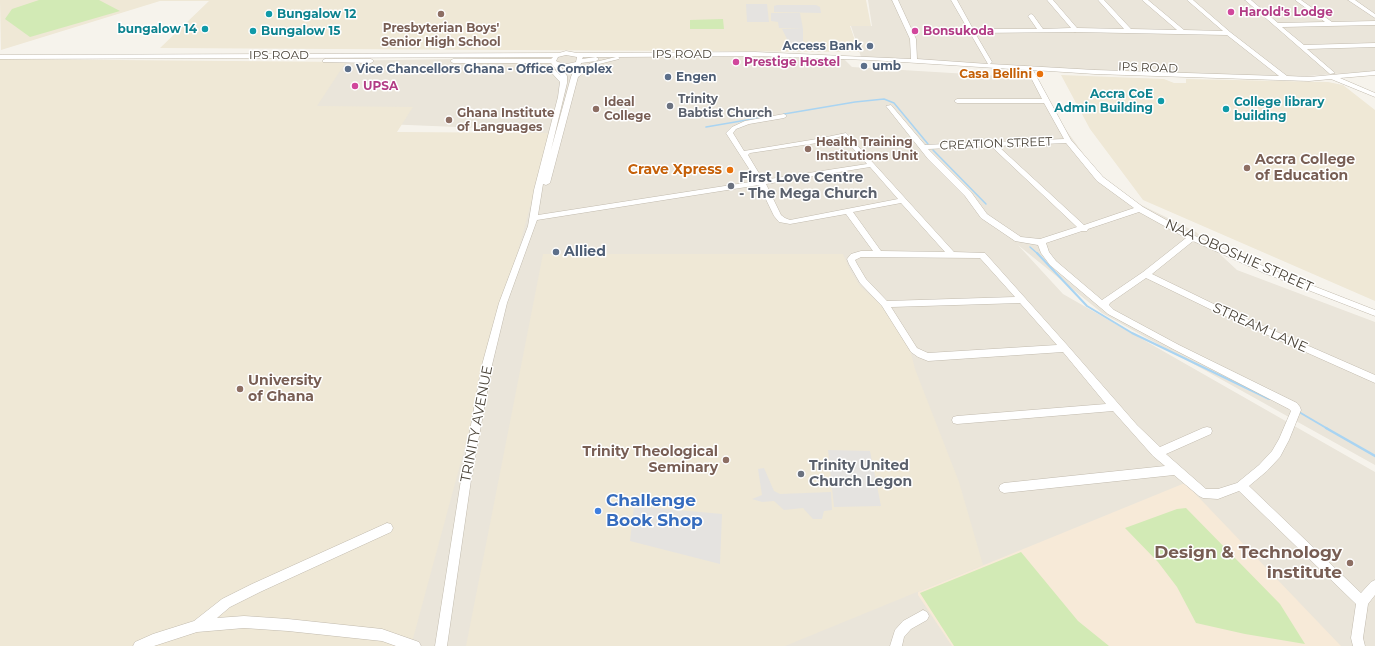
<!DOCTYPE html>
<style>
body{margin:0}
canvas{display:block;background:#f6f3ec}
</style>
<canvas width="1375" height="646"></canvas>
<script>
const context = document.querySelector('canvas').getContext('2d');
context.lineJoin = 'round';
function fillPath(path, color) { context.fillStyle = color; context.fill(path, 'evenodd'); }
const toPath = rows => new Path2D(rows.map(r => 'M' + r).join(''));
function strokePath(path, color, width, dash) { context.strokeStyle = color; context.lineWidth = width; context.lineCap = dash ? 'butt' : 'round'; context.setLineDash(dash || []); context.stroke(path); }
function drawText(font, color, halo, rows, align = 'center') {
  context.font = font + ' Montserrat,sans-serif'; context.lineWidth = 3; context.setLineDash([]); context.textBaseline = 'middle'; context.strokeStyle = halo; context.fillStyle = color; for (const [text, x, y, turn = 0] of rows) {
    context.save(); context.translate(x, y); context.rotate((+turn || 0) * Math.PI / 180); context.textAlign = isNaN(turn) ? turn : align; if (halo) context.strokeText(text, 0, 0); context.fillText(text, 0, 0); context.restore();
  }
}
fillPath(toPath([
 [868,0,1375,0,1375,71,1307,76,1267,77,1076,70,861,57,851,26,872,26],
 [583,55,843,58,852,67,1035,78,1061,123,1109,189,1196,232,1237,270,1375,322,1375,465,1102,313,1018,245,1063,294,1375,472,1375,646,366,646,529,130,384,124,287,112,325,61,462,59]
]), '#eae5da');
fillPath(toPath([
 [1185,483,1341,646,952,646,918,595,918,592]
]), '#f7ead8');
fillPath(toPath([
 [0,0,866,0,871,26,850,26,859,52,160,48,209,1,160,1,1,50],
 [0,59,346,62,317,106,413,107,397,132,550,133,411,646,0,646],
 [1061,75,1164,79,1174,83,1186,83,1186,79,1328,82,1343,85,1375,110,1375,301,1143,200,1090,129],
 [543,254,843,254,851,272,861,287,889,312,911,353,915,369,959,482,983,565,785,646,466,646]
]), '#efe8d6');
fillPath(toPath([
 [39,0,99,0,120,11,30,37,5,19,12,9],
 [723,19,724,29,690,29,690,20],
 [1186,508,1280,604,1305,644,1245,634,1196,623,1177,587,1158,562,1125,528,1177,509],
 [1021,552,1078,621,1109,646,954,646,920,593]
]), '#d2eab5');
fillPath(toPath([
 [746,4,767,4,769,22,747,22],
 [777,5,816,5,820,7,821,13,774,12,774,6],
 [771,13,800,13,803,29,779,28,778,22,771,21],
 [782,29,803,29,803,43,789,43],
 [828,450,870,451,881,506,834,507],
 [764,468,774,491,780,494,831,492,832,510,824,511,822,519,813,519,803,508,784,510,774,501,762,502,752,499,762,495,758,469],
 [634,506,722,514,720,564,630,541]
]), '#e5e3e0');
strokePath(toPath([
 [784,114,855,102,884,99,894,103,928,144],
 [706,127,770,116],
 [933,150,986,204],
 [1030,247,1038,254]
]), '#a9d4f2', 1.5);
strokePath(toPath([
 [1037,253,1087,306,1132,333,1269,399],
 [1299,412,1328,429]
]), '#a9d4f2', 2);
strokePath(toPath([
 [1326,428,1375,456]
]), '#a9d4f2', 2.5);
const minor = toPath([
 [892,0,898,0,916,39,917,59,988,64,951,0,957,0,973,29,1037,29,1028,16,1031,14,1033,15,1043,29,1071,28,1047,0,1053,0,1077,28,1124,29,1098,0,1104,0,1131,29,1177,30,1142,0,1148,0,1184,30,1223,31,1187,0,1193,0,1230,32,1287,76,1309,77,1375,71,1375,75,1340,78,1375,93,1375,97,1331,79,1309,81,1095,74,1033,70,1071,140,1103,177,1143,207,1195,236,1219,247,1270,269,1375,310,1375,316,1264,273,1193,241,1152,274,1222,308,1375,375,1375,383,1216,312,1146,278,1110,303,1109,305,1114,310,1179,345,1297,403,1300,407,1301,410,1289,440,1280,457,1267,471,1249,486,1361,593,1371,582,1375,580,1375,595,1368,604,1363,638,1365,646,1353,646,1351,638,1356,604,1239,491,1218,499,1203,498,1199,496,1174,475,1004,493,1000,491,999,488,1000,485,1004,483,1165,466,1153,456,1113,411,957,424,953,423,952,420,953,417,957,416,1106,404,1063,352,928,361,918,357,911,352,882,306,860,283,849,264,847,259,851,254,861,251,873,251,846,214,790,224,779,222,774,216,759,185,537,220,507,303,492,365,471,480,447,646,435,646,461,480,482,365,499,303,528,226,534,190,558,97,560,82,551,72,533,65,533,63,453,63,450,61,453,59,551,59,553,57,0,59,0,55,559,53,566,51,577,53,755,52,911,59,910,39,892,0],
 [1075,32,1227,35,1279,76,1095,70,990,64,992,62,975,33,1075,32],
 [566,55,577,57,576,62,567,64,558,62,556,61,558,57,566,55],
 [755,56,870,60,1027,70,1042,99,957,99,954,101,957,103,1044,103,1064,139,994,142,991,141,988,142,925,145,891,105,886,106,928,159,965,196,981,218,1015,241,1038,245,1041,253,1050,265,1108,314,1173,349,1289,409,1291,411,1279,439,1272,451,1259,465,1237,483,1218,489,1206,489,1166,454,1211,434,1212,431,1211,428,1207,427,1203,428,1160,447,1137,425,1068,346,985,253,954,252,846,133,817,139,744,151,733,133,736,129,749,124,784,118,787,116,784,114,745,121,732,127,726,133,757,181,538,215,543,184,546,185,550,183,578,77,595,65,619,59,620,58,618,57,755,56],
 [583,57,616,57,591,63,579,71,581,63,596,61,599,59,596,57,582,59,583,57],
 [537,63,551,63,561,76,555,70,537,63],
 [575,66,571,77,551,150,567,83,567,76,561,67,567,68,575,66],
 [842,136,867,164,763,180,748,155,750,153,817,143,842,136],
 [1066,143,1097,181,1134,208,1084,225,998,146,1066,143],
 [991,146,1077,227,1040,239,1021,237,987,214,971,192,928,149,991,146],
 [870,167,898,199,790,220,785,218,781,215,766,184,870,167],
 [901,203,945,252,881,251,853,212,901,203],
 [1139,212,1186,238,1143,272,1102,300,1056,261,1049,252,1046,243,1082,231,1087,231,1088,229,1139,212],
 [861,257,980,258,1015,297,887,301,866,279,857,264,855,260,861,257],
 [1020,303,1057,345,928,353,917,348,891,307,1020,303],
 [1245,0,1251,0,1278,23,1325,22,1295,0,1301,0,1332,22,1375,21,1375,25,1282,27,1304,45,1375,43,1375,47,1307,49,1335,73,1330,74,1245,0],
 [1348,0,1355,0,1375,14,1375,18,1348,0],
 [325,59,371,59,374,61,371,63,323,62,323,60,325,59],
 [387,523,391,524,393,528,391,532,260,592,230,607,217,618,244,616,288,619,382,629,419,642,421,646,396,646,382,641,288,631,244,628,197,632,154,646,133,646,135,642,153,634,194,621,222,599,252,584,387,523],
 [923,610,927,612,929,616,927,620,911,629,904,637,902,646,890,646,895,630,903,621,923,610]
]);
strokePath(minor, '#c2bbae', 1);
fillPath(minor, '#fff');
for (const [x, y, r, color] of [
 [1231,12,4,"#d1479c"],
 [269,14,4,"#0f9aa8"],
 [441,14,4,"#8d6e63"],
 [205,29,4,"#0f9aa8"],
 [253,31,4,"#0f9aa8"],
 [915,31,4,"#d1479c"],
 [870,46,4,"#5c6f8a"],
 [736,62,4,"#d1479c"],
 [864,66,4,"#5c6f8a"],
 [348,69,4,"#5c6f8a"],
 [1040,74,4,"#e8710a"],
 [668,77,4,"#5c6f8a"],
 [355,86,4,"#d1479c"],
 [1161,101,4,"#0f9aa8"],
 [670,106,4,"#6b7280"],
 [596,109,4,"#8d6e63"],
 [1226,109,4,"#0f9aa8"],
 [449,120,4,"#8d6e63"],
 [808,149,4,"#8d6e63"],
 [1247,168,4,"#8d6e63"],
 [730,170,4,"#e8710a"],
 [731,186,4,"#6b7280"],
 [556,252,4,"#5c6f8a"],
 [240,389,4,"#8d6e63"],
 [726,460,4,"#8d6e63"],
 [801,474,4,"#6b7280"],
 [598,511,4,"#3f7fe0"],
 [1350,563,4,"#8d6e63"]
]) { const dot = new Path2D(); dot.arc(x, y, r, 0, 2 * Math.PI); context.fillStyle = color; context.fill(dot); strokePath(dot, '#fff', 1.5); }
drawText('bold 12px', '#b23c85', '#fff', [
 ["Harold's Lodge",1239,12],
 ["Bonsukoda",923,31],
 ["Prestige Hostel",744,62],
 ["UPSA",363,86]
], 'left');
drawText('bold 12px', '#0d838f', '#fff', [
 ["Bungalow 12",277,14],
 ["bungalow 14",197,29,"right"],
 ["Bungalow 15",261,31],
 ["Accra CoE",1153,94,"right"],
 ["Admin Building",1153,108,"right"],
 ["College library",1234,102],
 ["building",1234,116]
], 'left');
drawText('bold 12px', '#785e54', '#fff', [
 ["Presbyterian Boys'",441,28,"center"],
 ["Senior High School",441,42,"center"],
 ["Ideal",604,102],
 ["College",604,116],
 ["Ghana Institute",457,113],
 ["of Languages",457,127],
 ["Health Training",816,142],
 ["Institutions Unit",816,156]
], 'left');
drawText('bold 12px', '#4e5e75', '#fff', [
 ["Access Bank",862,46,"right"],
 ["umb",872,66],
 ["Vice Chancellors Ghana - Office Complex",356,69],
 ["Engen",676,77]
], 'left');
drawText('12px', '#4b4439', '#fff', [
 ["IPS ROAD",682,54],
 ["IPS ROAD",279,55],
 ["IPS ROAD",1148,68,2],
 ["CREATION STREET",996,144,-2]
]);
drawText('bold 12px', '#c56008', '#fff', [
 ["Casa Bellini",1032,74]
], 'right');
drawText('bold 12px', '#5b616d', '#fff', [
 ["Trinity",678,99],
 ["Babtist Church",678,113]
], 'left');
drawText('bold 14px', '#785e54', '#fff', [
 ["Accra College",1255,160],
 ["of Education",1255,176],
 ["University",248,381],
 ["of Ghana",248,397],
 ["Trinity Theological",718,452,"right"],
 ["Seminary",718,468,"right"]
], 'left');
drawText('bold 14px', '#c56008', '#fff', [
 ["Crave Xpress",722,170]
], 'right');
drawText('bold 14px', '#5b616d', '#fff', [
 ["First Love Centre",739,178],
 ["- The Mega Church",739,194],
 ["Trinity United",809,466],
 ["Church Legon",809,482]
], 'left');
drawText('bold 14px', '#4e5e75', '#fff', [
 ["Allied",564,252]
], 'left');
drawText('14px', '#4b4439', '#fff', [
 ["NAA OBOSHIE STREET",1239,256,24],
 ["STREAM LANE",1260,328,24],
 ["TRINITY AVENUE",477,424,-79]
]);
drawText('bold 17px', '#366cbe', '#fff', [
 ["Challenge",606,501],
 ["Book Shop",606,521]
], 'left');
drawText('bold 17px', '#785e54', '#fff', [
 ["Design & Technology",1342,553],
 ["institute",1342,573]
], 'right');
</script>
